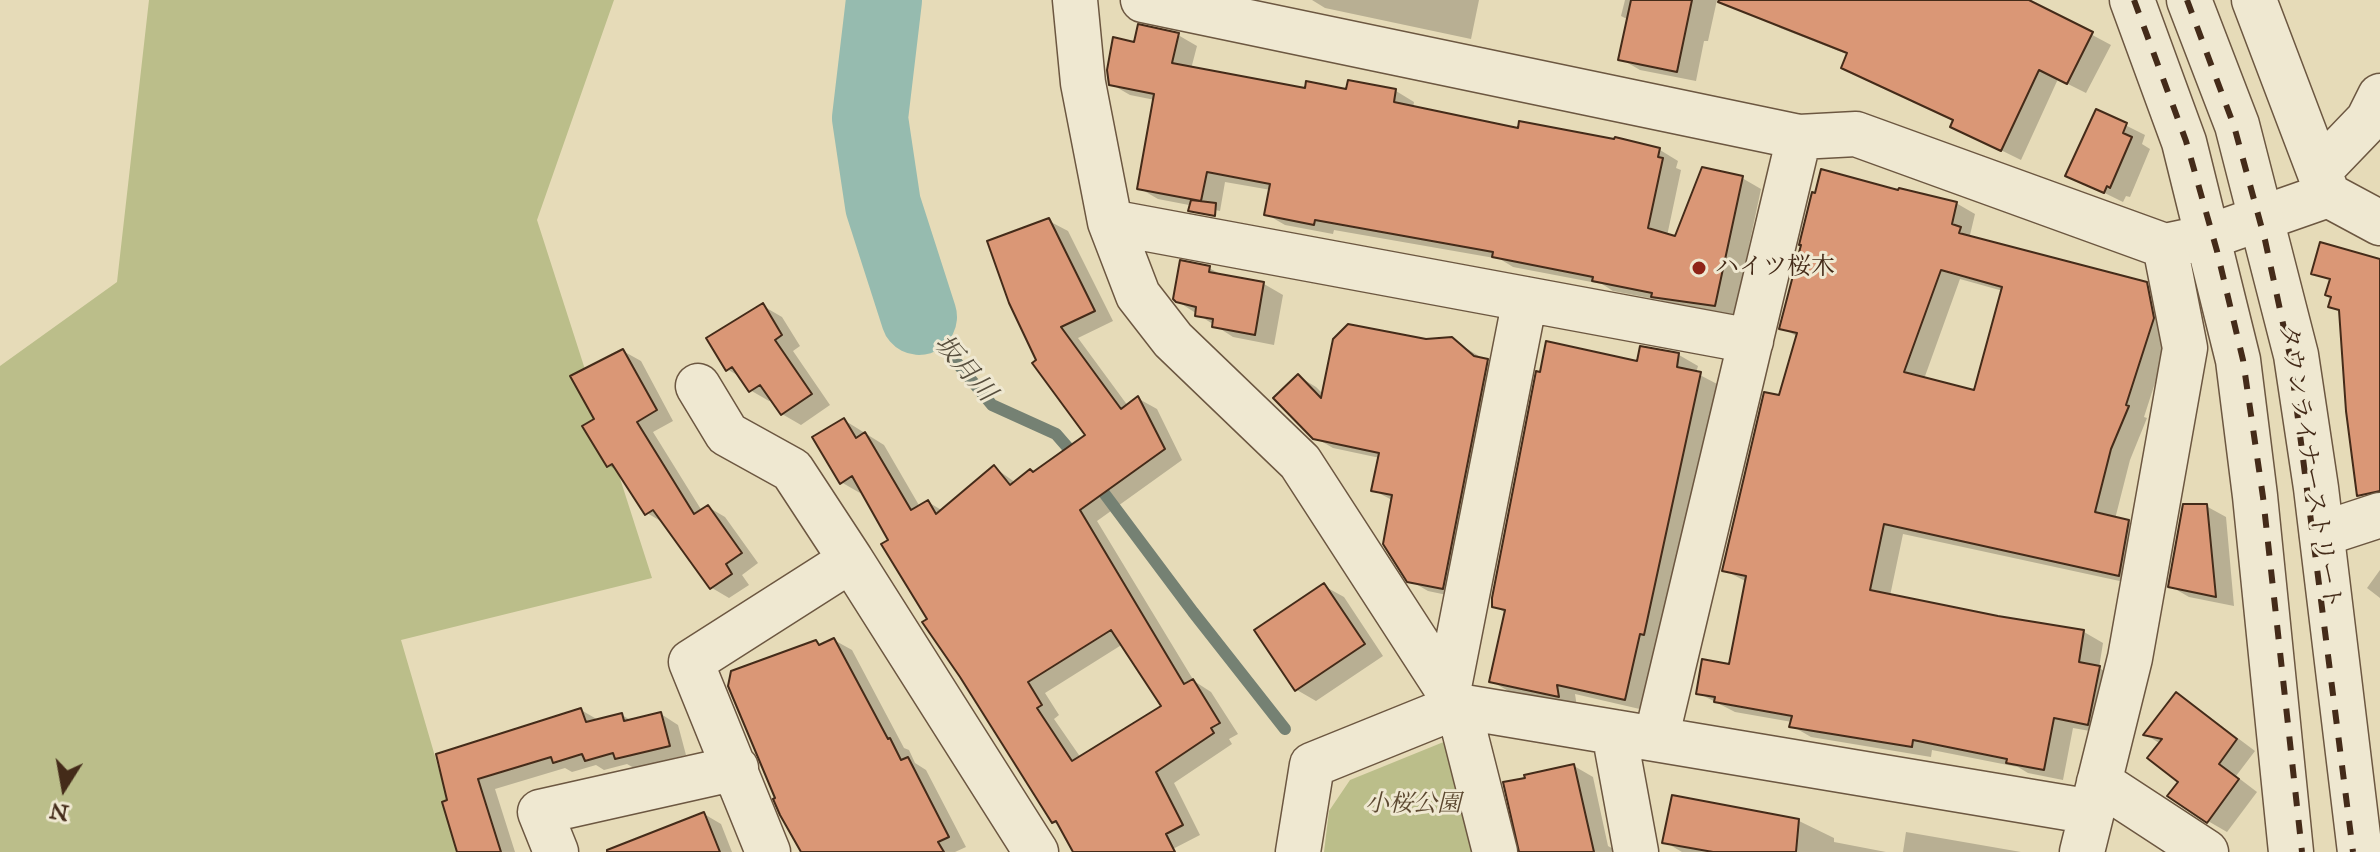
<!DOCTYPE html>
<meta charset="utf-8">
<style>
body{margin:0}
#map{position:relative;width:2380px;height:852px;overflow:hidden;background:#e6dbb8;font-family:"IM FELL Great Primer",serif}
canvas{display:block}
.north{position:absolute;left:24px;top:748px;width:80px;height:80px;-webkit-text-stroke:6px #efe8d1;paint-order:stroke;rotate:191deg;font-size:22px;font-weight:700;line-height:32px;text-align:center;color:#442b19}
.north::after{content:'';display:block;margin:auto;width:28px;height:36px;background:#442b19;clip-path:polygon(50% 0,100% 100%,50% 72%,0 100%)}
</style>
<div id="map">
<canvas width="2380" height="852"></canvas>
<div class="north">N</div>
</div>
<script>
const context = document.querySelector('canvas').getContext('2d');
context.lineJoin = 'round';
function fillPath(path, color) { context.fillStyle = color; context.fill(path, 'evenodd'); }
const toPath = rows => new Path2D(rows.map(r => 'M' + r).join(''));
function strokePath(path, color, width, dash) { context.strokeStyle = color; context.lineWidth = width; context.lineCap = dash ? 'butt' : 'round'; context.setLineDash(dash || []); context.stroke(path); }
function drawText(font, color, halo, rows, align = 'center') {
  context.font = font + ' "IM FELL Great Primer","Noto Serif JP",serif'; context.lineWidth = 6; context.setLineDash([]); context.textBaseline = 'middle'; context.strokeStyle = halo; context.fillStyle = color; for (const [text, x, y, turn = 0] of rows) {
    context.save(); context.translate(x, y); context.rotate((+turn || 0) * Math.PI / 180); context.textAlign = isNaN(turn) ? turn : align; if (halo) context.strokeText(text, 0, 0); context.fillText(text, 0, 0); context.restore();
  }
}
fillPath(toPath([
 [149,0,614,0,537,220,652,578,401,640,463,852,0,852,0,366,117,282],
 [1446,741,1476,852,1324,852,1329,811,1350,780]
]), '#bbbe8a');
fillPath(toPath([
 [1312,0,1479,0,1471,39,1325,8],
 [1625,0,1717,0,1708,41,1704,41,1696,81,1640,70,1621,59,1629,20,1621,16],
 [1768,0,2027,0,2111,45,2086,93,2058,79,2021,160,1952,126,1954,121,1843,68,1849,55,1780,28,1762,17],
 [1178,35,1197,46,1191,69,1306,90,1396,91,1414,102,1413,109,1519,131,1615,142,1616,139,1660,150,1678,161,1676,168,1681,170,1667,236,1676,238,1742,178,1761,189,1734,316,1672,307,1660,300,1613,291,1602,284,1513,267,1500,259,1334,230,1333,234,1285,225,1266,214,1271,190,1225,182,1220,211,1158,199,1139,188,1155,100,1130,95,1111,84,1136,44],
 [2097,111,2145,135,2142,144,2150,149,2130,197,2126,196,2123,202,2068,175],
 [1900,193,1956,203,1975,214,1970,235,1979,240,2146,284,2165,295,2172,330,2144,417,2147,418,2130,460,2115,519,2128,522,2147,533,2138,585,1903,534,1890,596,1997,618,2084,632,2103,643,2099,668,2119,679,2107,734,2073,728,2063,780,2028,773,2018,767,1932,750,1931,757,1811,737,1792,726,1792,722,1735,712,1698,693,1731,666,1747,582,1724,570,1781,398,1798,337,1782,328],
 [1960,279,2003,291,1976,392,1924,379],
 [1049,221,1068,231,1113,321,1078,338,1128,406,1139,399,1157,409,1182,460,1097,521,1194,681,1211,692,1238,734,1229,739,1232,744,1174,783,1200,835,1167,852,1075,852,1061,826,1053,822,930,620,891,540,862,491,860,493,841,482,844,420,884,445,920,507,928,502,943,511,995,468,1016,483,1034,474,1088,435,1039,360],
 [1123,644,1164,707,1081,758,1054,719,1059,715,1045,693],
 [1209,268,1226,277,1264,284,1283,295,1274,345,1233,337,1177,301],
 [763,306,782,317,800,346,793,351,830,405,801,425,782,414,772,400,769,401,750,390,742,378,727,369],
 [1451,339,1505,372,1461,598,1428,591,1409,580,1392,500,1373,490,1380,458,1333,448,1314,437,1298,376,1316,387,1324,395,1426,341],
 [623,351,641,361,673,421,653,432,702,511,708,507,725,517,758,563,742,575,749,585,729,598,712,588,664,523,647,513,620,472,608,465,596,420],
 [1679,355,1698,366,1696,373,1719,385,1644,710,1575,694,1577,707,1510,692,1491,681,1506,613,1494,606,1639,363],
 [2206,506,2226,517,2234,606,2189,597,2170,586],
 [2380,570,2380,598,2367,588],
 [1324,586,1344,597,1383,656,1316,701,1297,690],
 [834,640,852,650,904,748,909,750,915,763,926,770,966,847,955,852,801,852,816,642,822,646],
 [2176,695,2195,706,2255,751,2236,776,2257,792,2227,832,2208,821,2181,781,2161,744,2146,735],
 [581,710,600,721,622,715,632,721,661,714,678,725,686,755,634,768,627,764,604,770,596,765,572,772,565,768,495,789,515,852,460,852,439,755],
 [1574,766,1593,777,1608,846,1619,852,1522,852,1527,779],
 [704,814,721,824,732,852,639,852],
 [1799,821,1834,838,1834,842,1886,852,1682,852,1665,842],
 [1906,832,2021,852,1903,852]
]), '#0003');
strokePath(toPath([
 [919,317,992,405,1056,434,1076,457],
 [1095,481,1193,612,1285,729]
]), '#758173', 12);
strokePath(toPath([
 [884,0,870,118,883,205,919,317]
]), '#96bbaf', 76);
const building = toPath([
 [1631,0,1692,0,1677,72,1618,60,1631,0],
 [1719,0,2029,0,2093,32,2067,84,2039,70,2001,151,1950,127,1953,120,1841,68,1847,53,1718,2,1719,0],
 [1138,24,1179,33,1172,63,1305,88,1306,81,1346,89,1348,80,1396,89,1394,102,1518,128,1519,121,1614,139,1615,137,1660,148,1658,157,1663,158,1648,228,1675,236,1702,167,1743,176,1715,306,1651,297,1652,293,1592,281,1593,277,1492,257,1493,252,1315,220,1314,225,1264,215,1270,184,1207,172,1201,201,1137,189,1154,94,1109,85,1107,70,1113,37,1134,42,1138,24],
 [2096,109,2127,123,2123,133,2132,137,2110,188,2107,186,2104,193,2065,176,2096,109],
 [1821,169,1898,190,1899,188,1957,202,1952,224,1961,227,1959,233,2147,282,2154,318,2126,405,2129,406,2111,449,2095,512,2129,520,2119,576,1884,524,1870,590,1998,616,2084,630,2079,662,2100,666,2088,725,2054,718,2044,770,2006,763,2007,759,1913,740,1912,747,1789,727,1792,716,1714,702,1715,697,1696,694,1702,659,1729,664,1746,576,1722,571,1764,392,1779,395,1797,333,1779,329,1801,245,1799,245,1812,192,1815,193,1821,169],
 [1941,270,2002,287,1974,390,1904,372,1941,270],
 [1191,200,1216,203,1215,216,1188,211,1191,200],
 [1049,218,1095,311,1061,327,1121,409,1138,396,1165,449,1080,510,1184,684,1193,679,1220,723,1211,728,1214,733,1156,772,1183,825,1166,834,1175,852,1073,852,1056,821,1052,823,960,677,922,622,927,619,881,544,888,540,852,476,840,484,812,437,844,418,856,438,865,432,911,510,928,500,936,514,994,465,1010,485,1030,469,1033,472,1085,435,1032,363,1036,360,1009,303,987,241,1049,218],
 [1111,630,1161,706,1072,761,1037,708,1042,705,1028,682,1111,630],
 [2320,242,2380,259,2380,491,2357,496,2346,411,2339,310,2328,307,2331,297,2325,295,2330,279,2311,274,2320,242],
 [1180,260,1210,266,1209,272,1264,282,1255,335,1212,327,1213,319,1195,316,1196,307,1176,302,1173,299,1180,260],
 [763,303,782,335,775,340,812,394,781,415,760,385,749,392,732,367,726,371,706,338,763,303],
 [1348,324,1426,339,1452,337,1474,356,1488,359,1443,589,1407,582,1383,544,1392,495,1371,491,1379,453,1313,439,1273,398,1298,374,1321,398,1333,339,1348,324],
 [1546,341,1637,361,1640,346,1679,353,1677,367,1701,372,1644,635,1640,634,1625,700,1557,685,1559,697,1489,682,1505,610,1492,607,1492,598,1536,371,1540,372,1546,341],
 [623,349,657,410,637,422,694,514,708,505,742,553,726,564,732,574,710,589,653,510,645,515,612,464,607,467,582,426,594,419,570,376,623,349],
 [2183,504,2207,504,2216,597,2168,587,2183,504],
 [1324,583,1365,644,1295,691,1254,630,1324,583],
 [834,638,888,739,890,738,901,760,908,757,949,837,938,842,944,852,801,852,780,815,773,799,775,798,728,686,731,671,816,640,819,645,834,638],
 [2176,692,2237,739,2219,764,2239,779,2207,823,2167,796,2178,782,2147,758,2162,739,2143,735,2176,692],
 [581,708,586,722,622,713,624,721,661,712,670,746,615,759,613,753,585,761,582,754,553,763,551,757,478,779,501,852,457,852,442,802,447,800,436,754,581,708],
 [1574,764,1594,852,1519,852,1503,782,1525,778,1524,775,1574,764],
 [1672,795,1799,819,1796,852,1713,852,1662,843,1672,795],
 [704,812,720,852,607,852,607,850,704,812]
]);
fillPath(building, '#da9776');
strokePath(building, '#442b19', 2);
const minor = toPath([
 [1075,0,1083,83,1110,222,1138,295,1173,340,1300,462,1458,706,1495,852],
 [1143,0,1799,137,1856,134,2165,246,2208,237,2328,195],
 [2254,0,2328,195,2380,223],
 [2319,171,2368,120,2380,96],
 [1110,222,1751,341],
 [698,386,727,434,792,470,851,560],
 [2322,534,2380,515],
 [1448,692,1525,299],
 [1614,732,1636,852],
 [1656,739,1799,137],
 [2099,782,2206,852],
 [556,852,540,812,736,768],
 [768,852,691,662,851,560,1036,852],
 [1298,852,1312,765,1458,706,2092,812],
 [2082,852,2130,658,2185,348,2165,246]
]);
const tertiary = toPath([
 [2132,0,2184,142,2238,360,2255,496,2291,852],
 [2189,0,2237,125,2296,355,2316,488,2360,852]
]);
strokePath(minor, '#6c5741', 47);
strokePath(tertiary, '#6c5741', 47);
strokePath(minor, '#efe8d1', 44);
strokePath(tertiary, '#efe8d1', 44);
strokePath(toPath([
 [2134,0,2186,141,2217,251,2243,360,2263,497,2302,852],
 [2187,0,2234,126,2265,240,2290,356,2353,852]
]), '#442b19', 6, [14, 14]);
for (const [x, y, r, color] of [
 [1699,268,8,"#8f2418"]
]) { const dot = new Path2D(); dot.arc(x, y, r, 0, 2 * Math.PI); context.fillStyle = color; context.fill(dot); strokePath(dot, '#efe8d1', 3); }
drawText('24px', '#442b19', '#efe8d1', [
 ["ハイツ桜木",1715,268]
], 'left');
drawText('24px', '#442b19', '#efe8d1', [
 ["タウンライナーストリート",2309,467,81]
]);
drawText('italic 24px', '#5c4830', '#efe8d1', [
 ["小桜公園",1413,805]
]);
drawText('italic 26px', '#584f3e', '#efe8d1', [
 ["坂月川",964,369,49]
]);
</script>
